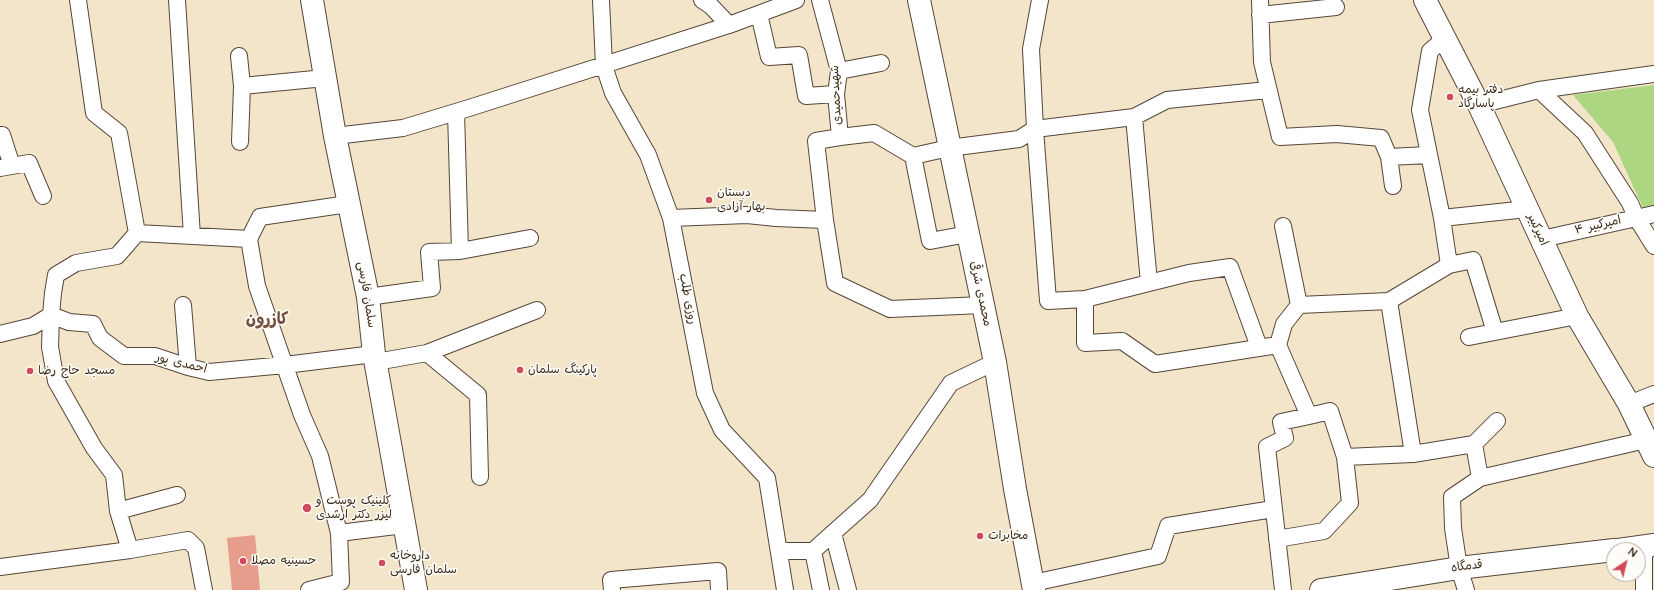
<!DOCTYPE html>
<meta charset="utf-8">
<style>
body{margin:0}
#map{position:relative;width:1654px;height:590px;overflow:hidden;background:#f2e5ca;font-family:"Architects Daughter",sans-serif}
canvas{display:block}
.north{position:absolute;left:1606px;top:542px;width:40px;height:40px;box-sizing:border-box;background:#fdfcf7;border:1px solid #afa8a0;border-radius:50%;rotate:35deg;font-size:11px;font-weight:700;line-height:16px;text-align:center;color:#3b2a1e}
.north::after{content:'';display:block;margin:auto;width:14px;height:18px;background:#d1495b;clip-path:polygon(50% 0,100% 100%,50% 72%,0 100%)}
</style>
<div id="map">
<canvas width="1654" height="590"></canvas>
<div class="north">N</div>
</div>
<script>
const context = document.querySelector('canvas').getContext('2d');
context.lineJoin = 'round';
function fillPath(path, color) { context.fillStyle = color; context.fill(path, 'evenodd'); }
const toPath = rows => new Path2D(rows.map(r => 'M' + r).join(''));
function strokePath(path, color, width, dash) { context.strokeStyle = color; context.lineWidth = width; context.lineCap = dash ? 'butt' : 'round'; context.setLineDash(dash || []); context.stroke(path); }
function drawText(font, color, halo, rows, align = 'center') {
  context.font = font + ' "Architects Daughter","Playpen Sans Arabic",sans-serif'; context.lineWidth = 3; context.setLineDash([]); context.textBaseline = 'middle'; context.strokeStyle = halo; context.fillStyle = color; for (const [text, x, y, turn = 0] of rows) {
    context.save(); context.translate(x, y); context.rotate((+turn || 0) * Math.PI / 180); context.textAlign = isNaN(turn) ? turn : align; if (halo) context.strokeText(text, 0, 0); context.fillText(text, 0, 0); context.restore();
  }
}
fillPath(toPath([
 [1654,85,1654,206,1643,208,1613,142,1573,95]
]), '#acd681');
fillPath(toPath([
 [255,535,260,590,232,590,227,538]
]), '#e79d8b');
const street = toPath([
 [78,0,94,113,119,133,137,233],
 [177,0,192,236],
 [601,0,604,66,613,93,648,155,671,218,705,393,722,430,767,478,785,590],
 [702,0,711,6,729,25],
 [820,0,839,71,836,94,840,137,816,141,825,220],
 [1040,0,1031,49,1035,129,1048,301,1085,299,1085,343,1122,341,1155,364,1278,345,1309,416,1281,422,1285,438,1267,447,1283,590],
 [1260,0,1262,62,1280,137,1337,134,1381,138,1389,157,1428,155],
 [759,14,769,57,799,55,806,96,836,94],
 [1260,15,1336,7],
 [1444,39,1430,51,1420,110,1442,218,1449,265,1473,260,1495,332],
 [239,56,242,86],
 [839,71,881,63],
 [1539,90,1585,133,1630,203,1636,217,1654,246],
 [1479,105,1539,90,1654,74],
 [1134,117,1149,283],
 [0,135,2,135,12,166],
 [335,136,403,128,469,108,729,25,796,0],
 [840,137,874,133,913,156,949,148,1019,139,1035,129,1134,117,1167,100,1268,90],
 [240,142,242,86,325,78],
 [913,156,930,241,968,234],
 [1389,157,1393,186],
 [0,168,29,163,43,196],
 [671,218,747,215,776,218,825,220,835,283,890,309,983,305],
 [1442,218,1527,209],
 [249,239,257,286,302,415,320,456,339,533],
 [1542,239,1654,214],
 [460,251,530,238],
 [368,297,432,288,429,252,460,251,456,112],
 [1085,299,1189,273,1230,267,1259,347],
 [1389,301,1413,454],
 [183,305,188,367],
 [1299,305,1389,301,1449,265],
 [0,334,33,326,51,315,53,293,56,275,76,263,117,256,137,233,249,239,260,217,348,204],
 [1469,337,1577,316],
 [1278,345,1284,324,1299,305,1283,226],
 [427,353,478,395,480,477],
 [376,362,427,353,537,310],
 [1629,404,1654,394],
 [1309,416,1330,411,1345,457],
 [1474,444,1480,478],
 [118,511,177,495],
 [1277,539,1324,531,1350,503,1345,457,1413,454,1474,444,1497,421],
 [1644,547,1644,590],
 [779,551,813,551,833,533],
 [813,551,821,590],
 [0,567,130,550],
 [1033,583,1158,556,1168,526,1273,509],
 [204,590,196,548,188,540,130,550,118,511,114,475,94,448,56,381,50,347,51,315,69,322,93,324,100,338,124,356,155,356,188,367,209,372,285,365,374,354],
 [309,590,341,582,339,533,404,525],
 [612,590,611,580,718,571,719,590],
 [848,590,833,533,870,500,951,383,995,362],
 [1466,590,1459,568,1453,528,1452,497,1480,478,1646,440]
]);
const secondary = toPath([
 [312,0,335,136,368,297,374,354,416,590],
 [919,0,995,362,1015,489,1034,590],
 [1425,0,1479,105,1577,316,1629,404,1654,456],
 [1618,550,1654,545],
 [1321,590,1459,568,1614,550]
]);
strokePath(street, '#564638', 18);
strokePath(secondary, '#564638', 24);
strokePath(street, '#fff', 16);
strokePath(secondary, '#fff', 22);
for (const [x, y, r, color] of [
 [1450,97,4,"#d1495b"],
 [709,200,4,"#d1495b"],
 [520,370,4,"#d1495b"],
 [30,371,4,"#d1495b"],
 [307,508,5,"#d1495b"],
 [980,536,4,"#d1495b"],
 [243,561,4,"#d1495b"],
 [382,563,4,"#d1495b"]
]) { const dot = new Path2D(); dot.arc(x, y, r, 0, 2 * Math.PI); context.fillStyle = color; context.fill(dot); strokePath(dot, '#fdfcf7', 1.5); }
drawText('12px', '#3b2a1e', '#fdfcf7', [
 ["دفتر بیمه",1458,90],
 ["پاسارگاد",1458,104],
 ["دبستان",717,193],
 ["بهار آزادی",717,207],
 ["پارکینگ سلمان",528,370],
 ["مسجد حاج رضا",38,371],
 ["کلینیک پوست و",316,501],
 ["لیزر دکتر ارشدی",316,515],
 ["مخابرات",988,536],
 ["داروخانه",390,556],
 ["سلمان فارسی",390,570],
 ["حسینیه مصلا",251,561]
], 'left');
drawText('12px', '#3b2a1e', '#fdfcf7', [
 ["شهیدحمیدی",837,95,-93],
 ["امیرکبیر ۴",1598,226,-13],
 ["امیرکبیر",1537,230,65],
 ["محمدی شرقی",980,294,78],
 ["سلمان فارسی",366,295,81],
 ["روزی طلب",687,299,79],
 ["احمدی پور",181,364,14],
 ["قدمگاه",1467,567,-7]
]);
drawText('bold 16px', '#775244', '#fdfcf7', [
 ["کازرون",267,321]
]);
</script>
